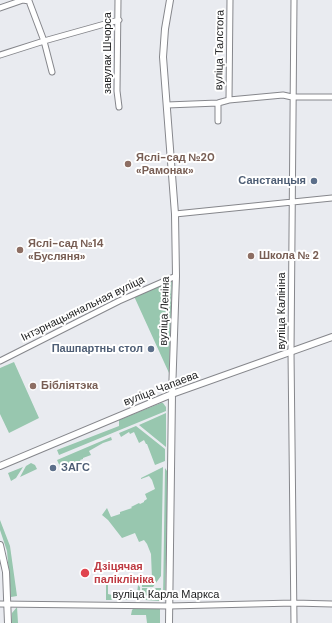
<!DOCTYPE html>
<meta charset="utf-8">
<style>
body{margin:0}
canvas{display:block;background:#e9ebf0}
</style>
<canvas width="332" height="623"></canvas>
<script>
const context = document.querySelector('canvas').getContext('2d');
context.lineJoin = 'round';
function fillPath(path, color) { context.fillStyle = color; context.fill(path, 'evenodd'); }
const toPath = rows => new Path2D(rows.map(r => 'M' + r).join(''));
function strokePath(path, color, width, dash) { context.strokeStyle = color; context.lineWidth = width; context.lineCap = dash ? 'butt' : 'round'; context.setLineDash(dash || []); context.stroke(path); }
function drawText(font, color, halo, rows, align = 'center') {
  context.font = font + ' "DM Sans",sans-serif'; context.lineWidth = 4; context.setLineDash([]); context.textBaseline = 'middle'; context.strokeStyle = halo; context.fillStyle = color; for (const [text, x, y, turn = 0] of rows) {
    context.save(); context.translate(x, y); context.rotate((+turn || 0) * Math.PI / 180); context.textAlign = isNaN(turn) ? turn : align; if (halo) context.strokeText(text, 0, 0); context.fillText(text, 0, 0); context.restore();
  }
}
fillPath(toPath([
 [172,278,169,373,133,294],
 [14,362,39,418,9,433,0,414,0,368],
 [161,403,163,403,166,407,166,411,59,455,57,450,119,426,119,420],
 [166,413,166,447,139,425],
 [136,426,165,449,165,461,155,465,147,444,146,444,144,440,139,443,134,432,130,434,129,432,121,437,119,433],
 [111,437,112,440,103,443,89,451,91,455,83,458,83,459,80,460,82,464,78,465,63,473,57,460],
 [31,463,35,465,37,469,20,477,26,466],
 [23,467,16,478,11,481,8,473],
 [163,467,161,576,153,587,142,587,142,585,151,584,152,579,151,554,147,544,144,540,139,542,135,533,122,538,108,520,102,515,107,508,111,517,120,514,120,512,132,508,131,507,139,503,140,504,144,502,144,501,147,499,145,494,155,489,152,480,149,476,141,479,141,478],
 [165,468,167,471,168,475,165,600,163,600],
 [0,520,10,546,17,596,11,597,7,551,0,530],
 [106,585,108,585,108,594,112,595,119,594,120,595,133,594,134,595,137,594,138,585,140,587,140,600,106,600],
 [152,588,143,600,142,600,142,588],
 [154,588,161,588,160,601,145,600],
 [17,607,18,623,12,623,12,613],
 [134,608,160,608,160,623,147,623,146,615,131,615,132,610]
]), '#98c7af');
const minor = toPath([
 [118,0,117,91,119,107],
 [294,0,291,352,294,623],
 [0,8,23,0,29,1,44,41,52,72],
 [0,55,44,41,119,20],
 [229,100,230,0],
 [218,103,218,121],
 [167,105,218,103,229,100,283,95,292,97,332,97],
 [175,214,332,198],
 [0,361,119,301,176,276],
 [0,604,169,606,294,603,332,604]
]);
const tertiary = toPath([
 [0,466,172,394,332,337],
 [0,545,6,572,8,623],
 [169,623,172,394,176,276,175,214,163,57,165,29,170,0]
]);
strokePath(minor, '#86878c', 7);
strokePath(tertiary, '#86878c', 8);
strokePath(minor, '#fff', 5);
strokePath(tertiary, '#fff', 6);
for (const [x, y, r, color] of [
 [128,164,4,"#8d6e63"],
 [314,181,4,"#5c6f8a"],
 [20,250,4,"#8d6e63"],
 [251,256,4,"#8d6e63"],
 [151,349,4,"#5c6f8a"],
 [33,386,4,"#8d6e63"],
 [53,468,4,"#5c6f8a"],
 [85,573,5,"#e0444e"]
]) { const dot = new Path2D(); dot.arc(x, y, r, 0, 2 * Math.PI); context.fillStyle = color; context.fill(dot); strokePath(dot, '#fff', 1.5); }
drawText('11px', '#1a1b1c', '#fff', [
 ["вуліца Талстога",220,50,-89],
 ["завулак Шчорса",108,53,-90],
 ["Інтэрнацыянальная вуліца",83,309,-26],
 ["вуліца Леніна",165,311,-88],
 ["вуліца Калініна",282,311,-90],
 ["вуліца Чапаева",161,389,-21],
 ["вуліца Карла Маркса",166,595]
]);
drawText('bold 11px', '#785e54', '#fff', [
 ["Яслі-сад №20",136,158],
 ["«Рамонак»",136,171],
 ["Яслі-сад №14",28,244],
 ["«Бусляня»",28,257],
 ["Школа № 2",259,256],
 ["Бібліятэка",41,386]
], 'left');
drawText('bold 11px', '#4e5e75', '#fff', [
 ["Санстанцыя",306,181],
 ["Пашпартны стол",143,349],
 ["ЗАГС",61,468,"left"]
], 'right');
drawText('bold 11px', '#be3a42', '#fff', [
 ["Дзіцячая",94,567],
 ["паліклініка",94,580]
], 'left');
</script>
